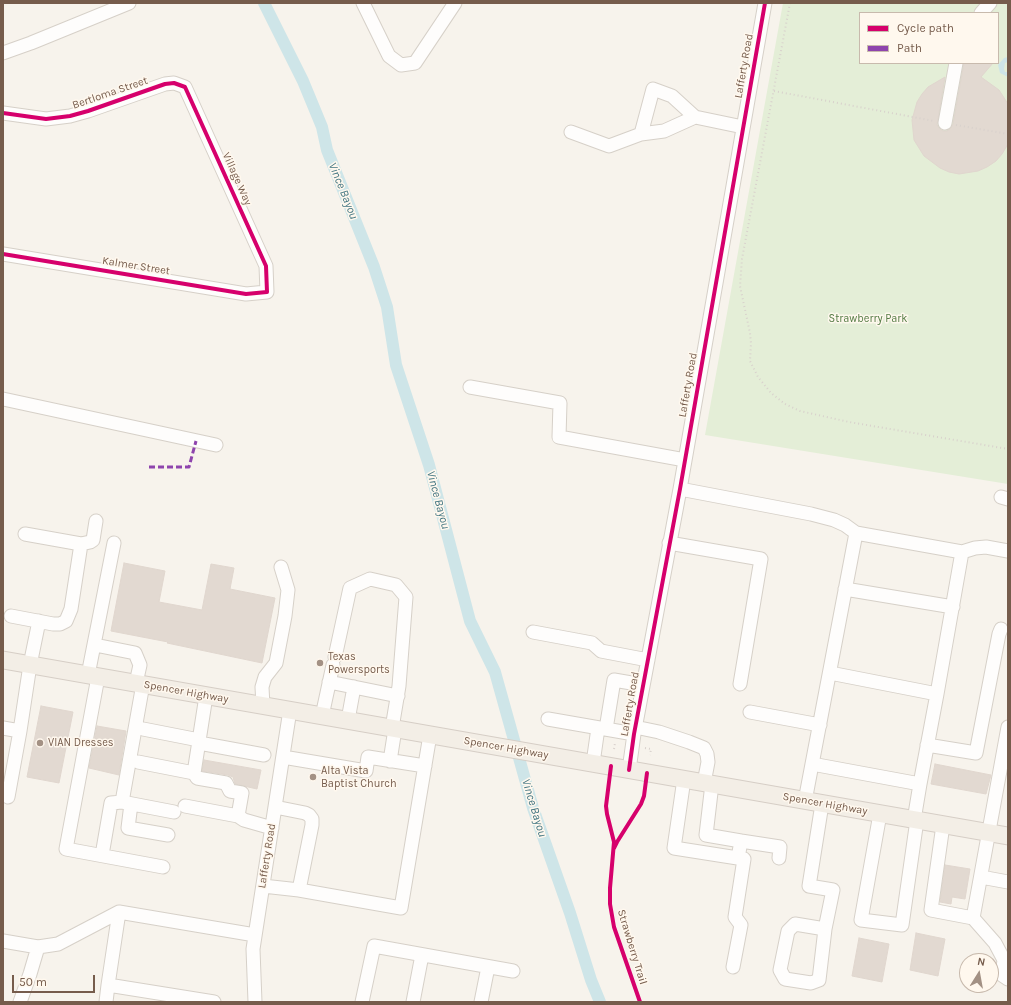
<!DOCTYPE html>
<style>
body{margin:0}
#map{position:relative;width:1011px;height:1005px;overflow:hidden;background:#f7f3ec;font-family:Karla,sans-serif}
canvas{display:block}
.frame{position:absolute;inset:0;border:4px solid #765c4c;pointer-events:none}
.legend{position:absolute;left:859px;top:12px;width:140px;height:52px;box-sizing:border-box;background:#fff8ee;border:1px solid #c8baad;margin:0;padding:5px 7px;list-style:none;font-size:12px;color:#765c4c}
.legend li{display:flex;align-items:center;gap:8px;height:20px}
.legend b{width:20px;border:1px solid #c8baad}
.north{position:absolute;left:959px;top:953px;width:40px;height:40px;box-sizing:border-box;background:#fff8ee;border:1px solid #c8baad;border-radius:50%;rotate:11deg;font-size:11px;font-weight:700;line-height:16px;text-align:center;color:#765c4c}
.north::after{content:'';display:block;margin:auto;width:14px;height:18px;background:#a39184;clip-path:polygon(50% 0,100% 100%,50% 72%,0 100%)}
.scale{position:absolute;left:12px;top:975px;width:83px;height:18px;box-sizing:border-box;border:2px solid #765c4c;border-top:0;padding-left:5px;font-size:12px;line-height:14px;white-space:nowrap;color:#765c4c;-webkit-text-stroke:3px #fff8ee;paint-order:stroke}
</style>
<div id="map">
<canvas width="1011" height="1005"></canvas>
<div class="frame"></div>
<ul class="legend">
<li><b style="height:5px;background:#d6006c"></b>Cycle path</li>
<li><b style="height:5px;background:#8e44ad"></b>Path</li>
</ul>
<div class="north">N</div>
<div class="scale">50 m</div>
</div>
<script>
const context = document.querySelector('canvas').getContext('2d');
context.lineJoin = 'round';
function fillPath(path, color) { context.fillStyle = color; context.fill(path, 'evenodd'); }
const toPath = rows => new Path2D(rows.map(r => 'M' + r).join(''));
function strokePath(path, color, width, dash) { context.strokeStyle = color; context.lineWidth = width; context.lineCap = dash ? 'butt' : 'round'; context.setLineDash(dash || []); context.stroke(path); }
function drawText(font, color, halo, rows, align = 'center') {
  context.font = font + ' Karla,sans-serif'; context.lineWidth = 3; context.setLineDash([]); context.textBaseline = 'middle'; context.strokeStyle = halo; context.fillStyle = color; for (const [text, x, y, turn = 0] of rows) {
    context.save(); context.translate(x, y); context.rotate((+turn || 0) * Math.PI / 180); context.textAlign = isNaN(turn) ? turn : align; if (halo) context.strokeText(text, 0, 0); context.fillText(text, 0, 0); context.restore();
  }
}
fillPath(toPath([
 [783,3,1008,3,1008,484,705,435],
 [860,13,998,13,998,63,860,63]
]), '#e4eed7');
fillPath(toPath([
 [1008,57,1008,62,1005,63,1004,69,1005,72,1008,72,1008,77,1000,73,998,65,1004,58]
]), '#cee5e8');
strokePath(toPath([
 [264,3,303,81,322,127,327,150,374,267,387,307,396,365,429,465,470,621,495,672,533,808,570,913,591,980,600,1002]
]), '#cee5e8', 12);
const building = toPath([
 [964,63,993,63,981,77,999,90,1008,104,1008,144,1002,154,996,161,987,167,978,171,959,174,949,172,940,168,924,156,914,140,912,120,917,102,922,94,928,87,945,77,937,125,940,129,943,131,947,131,951,128,953,124,964,63],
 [124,563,165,571,159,602,202,610,211,564,234,568,230,589,275,598,262,663,167,643,168,642,111,631,124,563],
 [41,706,73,712,59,783,27,777,41,706],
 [97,726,126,731,119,775,89,768,97,726],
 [204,760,261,770,257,789,235,784,233,777,228,775,202,771,204,760],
 [935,764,991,775,986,794,931,784,935,764],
 [945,865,970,869,965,899,952,897,951,904,940,902,945,865],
 [916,933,945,939,938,976,910,970,916,933],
 [859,938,889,944,882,982,852,976,859,938]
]);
fillPath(building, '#e2d9d1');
strokePath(building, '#e0d6ce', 1);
const minor = toPath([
 [363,3,389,56,401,65,415,63,455,3],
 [981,13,990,3],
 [3,53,31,43,129,3],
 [3,113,46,119,70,116,88,111,165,84,174,83,185,87,266,266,267,292,246,294,3,254],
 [945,123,956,63],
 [571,132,609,146,641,134,664,131,695,117,743,127],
 [641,134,653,89,672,96,695,117],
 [470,387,560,403,559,437,685,460],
 [3,399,216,445],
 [680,489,811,514,834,520,845,525,856,533,962,552,975,548,986,547,1008,551],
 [1001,497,1008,499],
 [25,534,81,544,90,542,93,540,96,521],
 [669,543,761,559,740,684],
 [845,589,953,607],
 [11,616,53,624,60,624,66,621,71,609,81,544],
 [533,632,592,643,601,651,648,660],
 [95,645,135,653,140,665,136,683],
 [335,657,350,588,370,579,396,585,406,597,399,686,392,728],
 [88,675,114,543],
 [98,677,66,849,163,867],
 [329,682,398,696],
 [937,694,962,552],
 [206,696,194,773,197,778,226,783,230,791,242,793,238,816,244,820,272,828],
 [263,706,262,687,265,677,276,663,285,616,288,590,281,567],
 [750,712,820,725],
 [322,716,333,665],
 [548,719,634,734],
 [348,720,354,687],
 [635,727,659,732,689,742,704,748,707,754,708,762,704,783],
 [3,728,20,731],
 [143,729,199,740],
 [606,729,614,680,643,685],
 [199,743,264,755],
 [927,745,976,753,999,634,1001,629],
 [283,757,366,771,368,757,425,766],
 [390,761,395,729],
 [138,762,194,773],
 [593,763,598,728],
 [812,764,920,784,937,694,830,673],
 [629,770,634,734,680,489,765,3],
 [684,779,674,848,744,859,735,917,741,925,733,967],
 [712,784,706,835,741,841,738,858],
 [8,797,20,731,30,665,39,621],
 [805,801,856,533],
 [122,802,174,812],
 [131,804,128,828,168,835],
 [822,804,809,886,833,890,825,929,819,980,811,983,785,979,780,970,788,931,795,924,825,929],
 [185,806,238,816],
 [275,807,305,813,309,815,312,819,312,825,299,890],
 [880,814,861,920,902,925,917,820],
 [914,820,920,784],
 [943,825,931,910,973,918,1008,727],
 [741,841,780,847,779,858],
 [102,855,111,803,122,802,143,684],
 [981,877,1008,882],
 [263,886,299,890,401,908,430,735],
 [973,918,995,943,1004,960,1002,975,1008,979],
 [3,941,38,947,58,944,119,912],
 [20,1002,30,974,38,947],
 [106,1002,108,985],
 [214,1002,108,985,119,912,255,935],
 [255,1002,253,949,290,710],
 [362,1002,374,946,513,971],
 [413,1002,422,955],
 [481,1002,488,967]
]);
const major = toPath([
 [3,660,1008,836]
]);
strokePath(minor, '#d6d0c8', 15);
strokePath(major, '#d6cec6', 19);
strokePath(toPath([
 [790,3,742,259,740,286,750,333,751,343,750,361,758,377,771,393,785,404,800,411,849,422,1008,449],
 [774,91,934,121],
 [956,125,1008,134],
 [645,748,651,749,650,755],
 [614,749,615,743,616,744]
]), '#d8d1cc', 2, [1, 3]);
strokePath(minor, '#fefdfc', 13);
strokePath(major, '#f3eee6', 17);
strokePath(toPath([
 [149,467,189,467,196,441]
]), '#8e44ad', 3, [6, 3]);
strokePath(toPath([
 [3,113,46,119,70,116,88,111,165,84,174,83,185,87,266,266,267,292,246,294,3,254],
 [611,766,606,806,607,814,614,842,610,888,610,904,614,927,640,1002],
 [629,770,634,734,680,489,765,3],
 [614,848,617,842,641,804,644,796,647,773]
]), '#d6006c', 4);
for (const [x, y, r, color] of [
 [320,663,4,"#a39184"],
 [40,743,4,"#a39184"],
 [313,777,4,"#a39184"]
]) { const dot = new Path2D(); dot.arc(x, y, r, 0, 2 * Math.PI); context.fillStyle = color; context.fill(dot); strokePath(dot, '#fff8ee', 1.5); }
drawText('11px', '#765c4c', '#fff8ee', [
 ["Lafferty Road",744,66,-80],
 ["Bertloma Street",110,93,-19],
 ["Village Way",237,179,66],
 ["Kalmer Street",136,266,9],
 ["Lafferty Road",688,385,-80],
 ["Spencer Highway",186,692,10],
 ["Lafferty Road",630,704,-80],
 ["Spencer Highway",506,748,10],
 ["Spencer Highway",825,804,10],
 ["Lafferty Road",267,856,-81],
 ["Strawberry Trail",632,947,73]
]);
drawText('11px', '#547b44', '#fff8ee', [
 ["Strawberry Park",868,319]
]);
drawText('11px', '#765c4c', '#fff8ee', [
 ["Texas",328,657],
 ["Powersports",328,670],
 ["VIAN Dresses",48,743],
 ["Alta Vista",321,771],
 ["Baptist Church",321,784]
], 'left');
drawText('italic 12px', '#437682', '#fff8ee', [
 ["Vince Bayou",343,191,68],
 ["Vince Bayou",438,500,75],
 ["Vince Bayou",534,808,73]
]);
</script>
